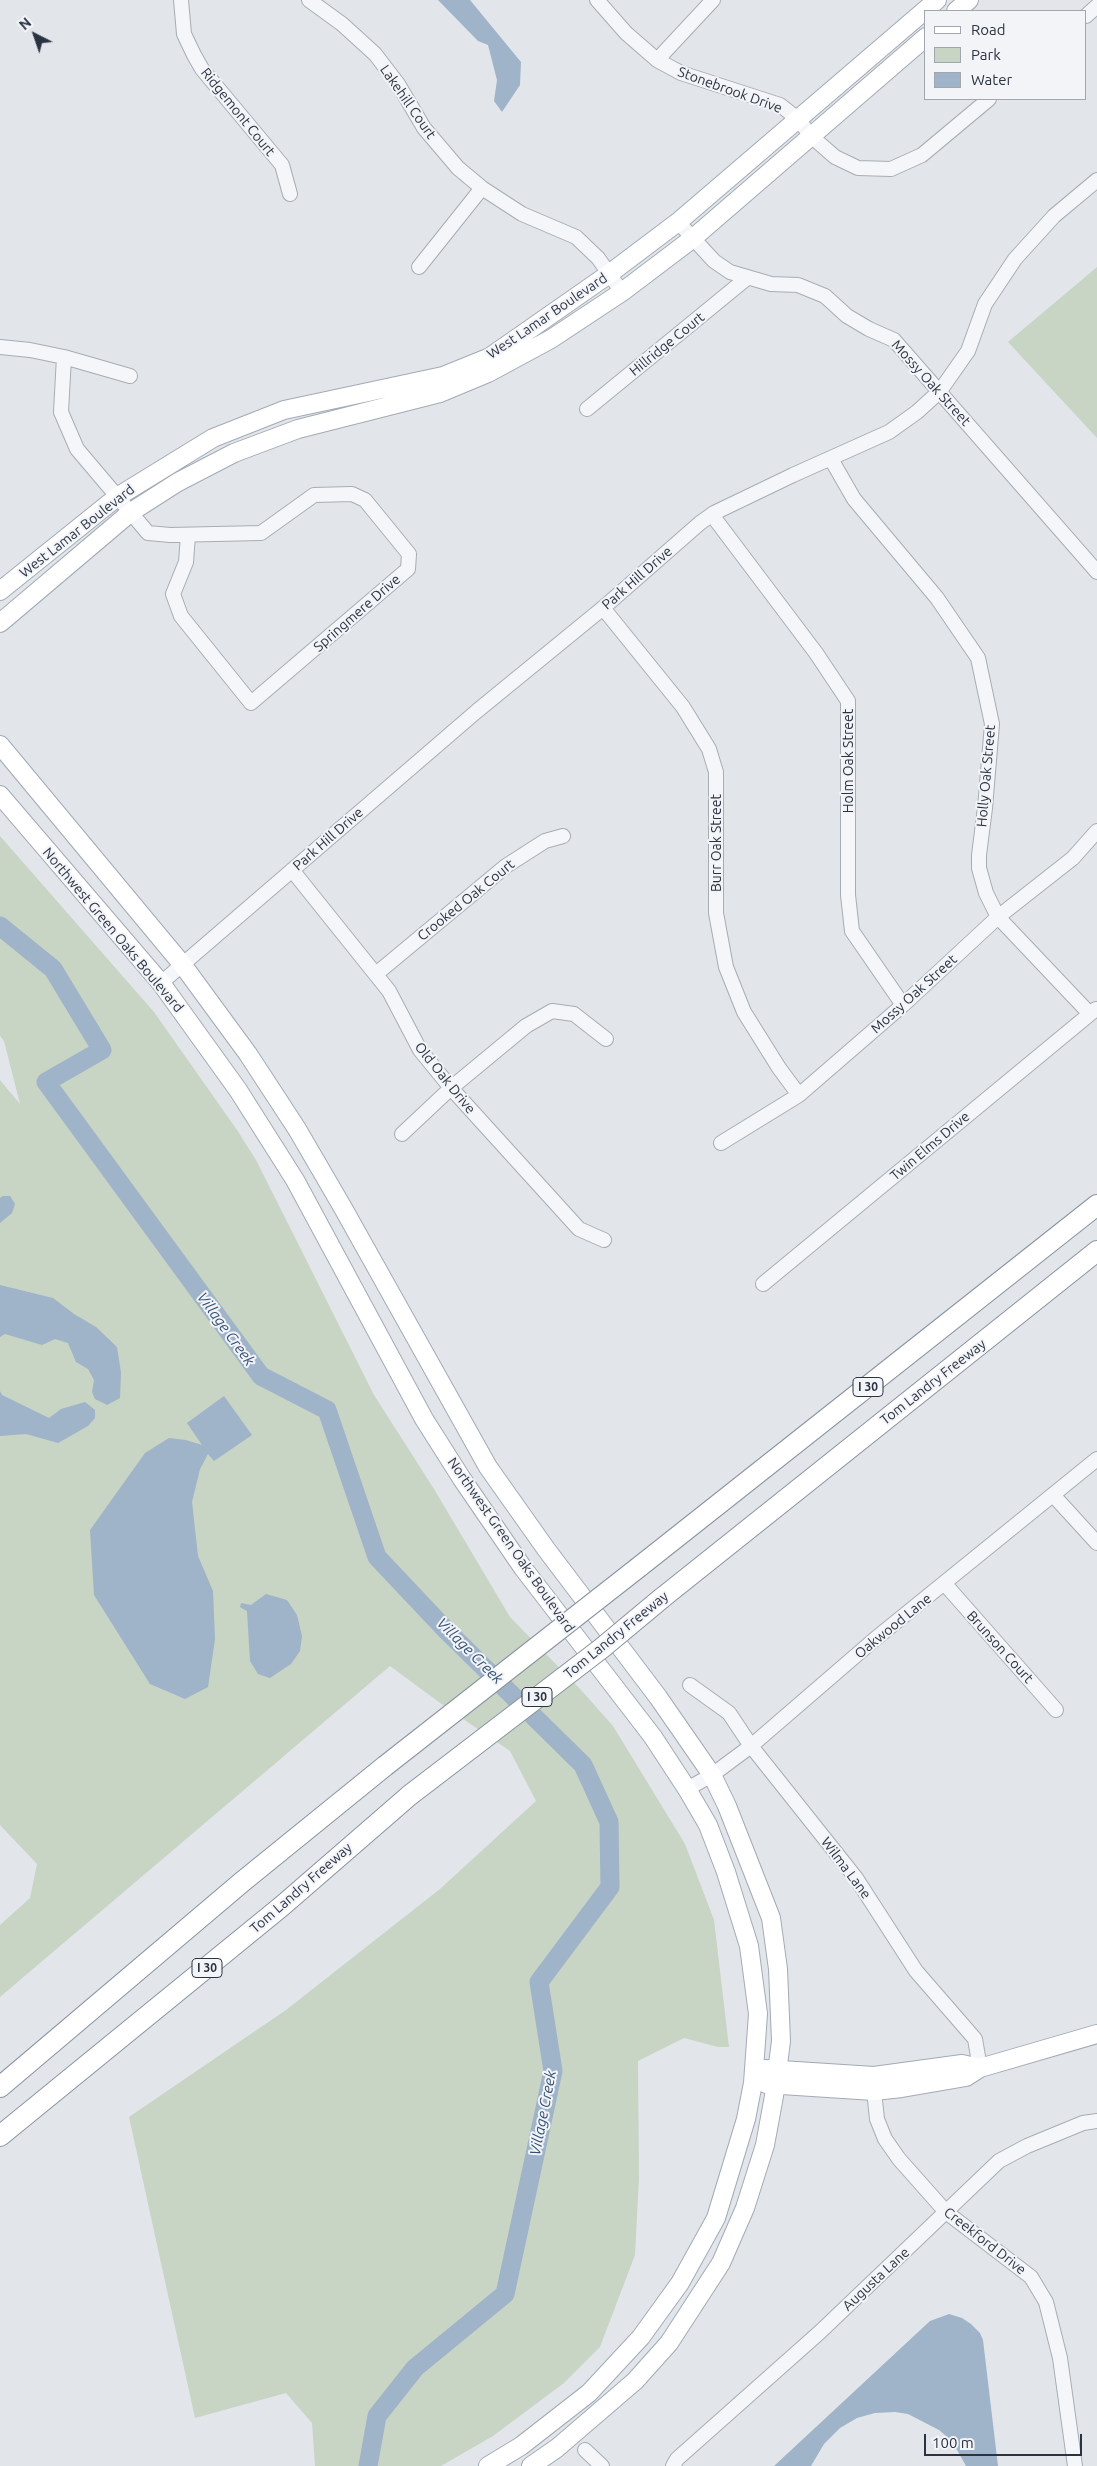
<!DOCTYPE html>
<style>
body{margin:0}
#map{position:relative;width:1097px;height:2466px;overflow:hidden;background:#e2e6ea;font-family:Ubuntu,sans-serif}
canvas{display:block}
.legend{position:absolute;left:924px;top:10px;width:162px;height:90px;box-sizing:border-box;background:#f2f4f8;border:1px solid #a2a7af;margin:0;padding:6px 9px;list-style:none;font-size:15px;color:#2b3342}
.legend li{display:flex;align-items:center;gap:10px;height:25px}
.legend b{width:25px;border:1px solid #a2a7af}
.north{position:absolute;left:10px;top:10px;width:50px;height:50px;-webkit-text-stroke:4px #f2f4f8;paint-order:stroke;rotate:319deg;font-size:14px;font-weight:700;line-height:20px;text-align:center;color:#2b3342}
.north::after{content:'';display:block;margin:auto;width:18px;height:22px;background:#2b3342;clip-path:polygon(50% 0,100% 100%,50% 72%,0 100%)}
.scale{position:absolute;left:924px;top:2434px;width:158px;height:22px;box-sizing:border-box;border:2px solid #2b3342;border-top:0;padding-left:6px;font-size:15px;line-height:18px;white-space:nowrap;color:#2b3342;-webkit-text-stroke:4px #f2f4f8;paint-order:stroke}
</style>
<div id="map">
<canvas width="1097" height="2466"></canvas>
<ul class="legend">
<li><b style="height:6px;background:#fff"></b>Road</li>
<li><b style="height:14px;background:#c8d4c4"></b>Park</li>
<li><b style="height:14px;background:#9fb3c9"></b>Water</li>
</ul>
<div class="north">N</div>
<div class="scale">100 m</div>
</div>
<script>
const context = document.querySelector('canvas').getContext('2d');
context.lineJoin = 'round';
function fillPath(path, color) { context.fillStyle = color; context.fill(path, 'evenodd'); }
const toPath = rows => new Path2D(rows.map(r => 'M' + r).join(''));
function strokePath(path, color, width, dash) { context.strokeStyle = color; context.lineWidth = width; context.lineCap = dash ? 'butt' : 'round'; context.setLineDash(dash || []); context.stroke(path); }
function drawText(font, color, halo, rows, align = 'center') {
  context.font = font + ' Ubuntu,sans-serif'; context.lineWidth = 4; context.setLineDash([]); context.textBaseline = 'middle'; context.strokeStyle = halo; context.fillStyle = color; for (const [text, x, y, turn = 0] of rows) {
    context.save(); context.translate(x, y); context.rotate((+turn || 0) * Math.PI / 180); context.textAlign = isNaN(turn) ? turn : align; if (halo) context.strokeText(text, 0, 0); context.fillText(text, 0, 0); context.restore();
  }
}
fillPath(toPath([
 [1097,267,1097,438,1008,342],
 [0,836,154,1012,237,1130,256,1160,374,1395,434,1489,510,1617,581,1690,613,1726,685,1844,714,1920,729,2047,718,2047,684,2038,638,2061,639,2177,635,2255,600,2347,564,2383,493,2436,441,2466,315,2466,312,2423,286,2393,195,2418,129,2117,286,2010,440,1889,536,1801,510,1751,447,1708,390,1666,0,1997,0,1925,30,1898,37,1864,0,1825,0,1080,20,1104,4,1041,0,1036]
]), '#c8d4c4');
fillPath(toPath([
 [438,0,470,0,521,62,520,85,502,112,494,101,497,80,488,45,478,41],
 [3,1196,10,1196,15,1204,12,1213,0,1223,0,1198],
 [0,1285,53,1298,74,1314,96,1327,117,1347,121,1373,120,1398,107,1405,95,1399,92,1392,94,1380,88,1369,76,1362,68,1343,55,1339,42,1345,5,1334,0,1337],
 [0,1391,2,1395,49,1418,61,1409,85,1402,95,1410,95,1418,88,1426,58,1443,26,1434,0,1436],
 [224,1396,252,1435,214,1461,208,1454,200,1469,192,1502,198,1556,213,1591,215,1639,208,1687,185,1699,150,1684,94,1595,90,1530,145,1453,169,1438,186,1440,202,1445,187,1423],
 [266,1594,287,1600,297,1615,302,1636,300,1651,291,1664,270,1678,258,1674,250,1661,247,1611,240,1607,241,1603,251,1605],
 [949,2314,962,2318,971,2324,980,2333,983,2340,998,2466,966,2466,952,2441,939,2430,908,2414,895,2412,875,2413,857,2418,840,2428,824,2444,811,2466,774,2466,930,2321]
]), '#9fb3c9');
strokePath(toPath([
 [0,926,53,969,102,1050,46,1082,261,1376,327,1410,377,1557,445,1629,583,1765,609,1822,610,1887,539,1982,553,2071,505,2294,415,2368,377,2416,368,2466]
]), '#9fb3c9', 19);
const minor = toPath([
 [181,0,184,34,194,55,202,69,282,165,290,194],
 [309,0,342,24,375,54,398,84,424,128,458,168,482,188,522,214,576,237,598,258,622,292],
 [597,0,626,33,657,60,681,73,780,105,798,119,811,136,835,157,858,168,891,169,922,155,989,99],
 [1086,16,1097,6],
 [657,60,713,0],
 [678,222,714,261,730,272,771,284,798,285,825,296,847,316,869,329,894,340,1097,572],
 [419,267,482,188],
 [0,347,30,350,64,357,130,376],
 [64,357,61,412,77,449,148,533,170,535,261,533,314,495,352,494,365,500,409,554,408,569,251,703,181,616,173,594,186,562,188,535],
 [587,409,747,278],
 [831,459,854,499,937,598,978,658,992,724,985,808,979,855,979,868,986,893,998,917,1090,1014],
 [712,515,816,653,848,701,848,895,852,931,903,1005],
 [603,608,683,707,709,749,716,772,716,913,726,967,744,1012,779,1068,799,1095],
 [292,870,389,991,420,1050,451,1088,579,1229,604,1240],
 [376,974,506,866,545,841,563,836],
 [161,983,477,711,603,608,700,523,714,513,793,475,889,432,917,412,940,391,968,351,985,304,1015,259,1054,216,1097,180],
 [402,1134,451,1088,526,1026,552,1011,574,1014,606,1039],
 [721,1143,799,1095,903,1005,998,917,1073,858,1097,831],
 [763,1284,1096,1009],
 [1054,1496,1097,1543],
 [944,1583,1056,1710],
 [690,1685,729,1713,751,1746,856,1878,916,1971,975,2039,980,2068],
 [687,1789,712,1775,751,1746,875,1639,1097,1459],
 [874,2091,877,2119,885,2139,899,2159,946,2212,1031,2277,1046,2302,1060,2358,1075,2466],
 [585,2450,602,2466],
 [673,2466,677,2459,820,2332,999,2161,1027,2146,1083,2123,1097,2121]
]);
const major = toPath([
 [956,11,969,0],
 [0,591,117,497,213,438,284,410,443,376,490,357,609,274,678,222,937,0],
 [0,623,131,512,178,482,234,453,298,429,440,393,488,373,551,339,622,292,692,239,926,37],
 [0,745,182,964,248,1054,297,1129,343,1208,488,1467,546,1549,658,1697,712,1775,727,1806,771,1918,778,1969,781,2041,774,2096,765,2145,745,2208,721,2263,669,2343,635,2381,557,2448,531,2466],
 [0,795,161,983,238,1090,295,1180,424,1419,462,1479,523,1568,653,1737,687,1789,708,1825,726,1872,749,1946,758,2014,753,2083,746,2119,716,2218,680,2283,641,2337,589,2393,521,2446,488,2466],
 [765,2069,874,2076,962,2064,980,2068],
 [766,2084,874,2091,902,2088,966,2077,980,2068,1097,2034]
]);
const highway = toPath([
 [639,1567,1097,1205],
 [662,1598,1097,1251],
 [0,2087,242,1882,385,1766],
 [0,2136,282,1906,410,1795]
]);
strokePath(minor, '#a7adb4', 16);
strokePath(major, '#a2aab6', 20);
strokePath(highway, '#8a93a1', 22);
strokePath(minor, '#f5f6f9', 14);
strokePath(major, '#fff', 18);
strokePath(highway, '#fff', 20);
const highwayBridge = toPath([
 [385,1766,639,1567],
 [410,1795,602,1648,662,1598]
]);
strokePath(highwayBridge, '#8a93a1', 22, []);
strokePath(highwayBridge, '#fff', 20);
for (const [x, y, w] of [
 [868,1387,30],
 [537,1697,30],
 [207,1968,30]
]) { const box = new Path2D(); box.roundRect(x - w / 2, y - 9.5, w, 19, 4); context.fillStyle = '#f2f4f8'; context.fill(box); strokePath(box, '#2b3342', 1); }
drawText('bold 12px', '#2b3342', null, [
 ["I 30",868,1387],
 ["I 30",537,1697],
 ["I 30",207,1968]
]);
drawText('14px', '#2b3342', '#f2f4f8', [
 ["Stonebrook Drive",730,90,20],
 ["Lakehill Court",408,102,55],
 ["Ridgemont Court",238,112,51],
 ["West Lamar Boulevard",547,316,-34],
 ["Hillridge Court",667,344,-39],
 ["Mossy Oak Street",931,383,48],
 ["West Lamar Boulevard",77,531,-38],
 ["Park Hill Drive",637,578,-41],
 ["Springmere Drive",357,613,-41],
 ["Holm Oak Street",848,761,-90],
 ["Holly Oak Street",986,776,-85],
 ["Park Hill Drive",328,839,-41],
 ["Burr Oak Street",716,843,-90],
 ["Crooked Oak Court",466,900,-39],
 ["Northwest Green Oaks Boulevard",113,930,50],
 ["Mossy Oak Street",914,994,-42],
 ["Old Oak Drive",445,1078,51],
 ["Twin Elms Drive",930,1146,-40],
 ["Tom Landry Freeway",933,1382,-38],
 ["Northwest Green Oaks Boulevard",511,1545,55],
 ["Oakwood Lane",893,1626,-39],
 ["Tom Landry Freeway",616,1635,-39],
 ["Brunson Court",1000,1647,48],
 ["Wilma Lane",846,1868,53],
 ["Tom Landry Freeway",301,1888,-41],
 ["Creekford Drive",985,2241,38],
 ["Augusta Lane",876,2279,-43]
]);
drawText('italic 15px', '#355275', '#f2f4f8', [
 ["Village Creek",226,1329,54],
 ["Village Creek",470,1651,45],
 ["Village Creek",543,2113,-79]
]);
</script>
